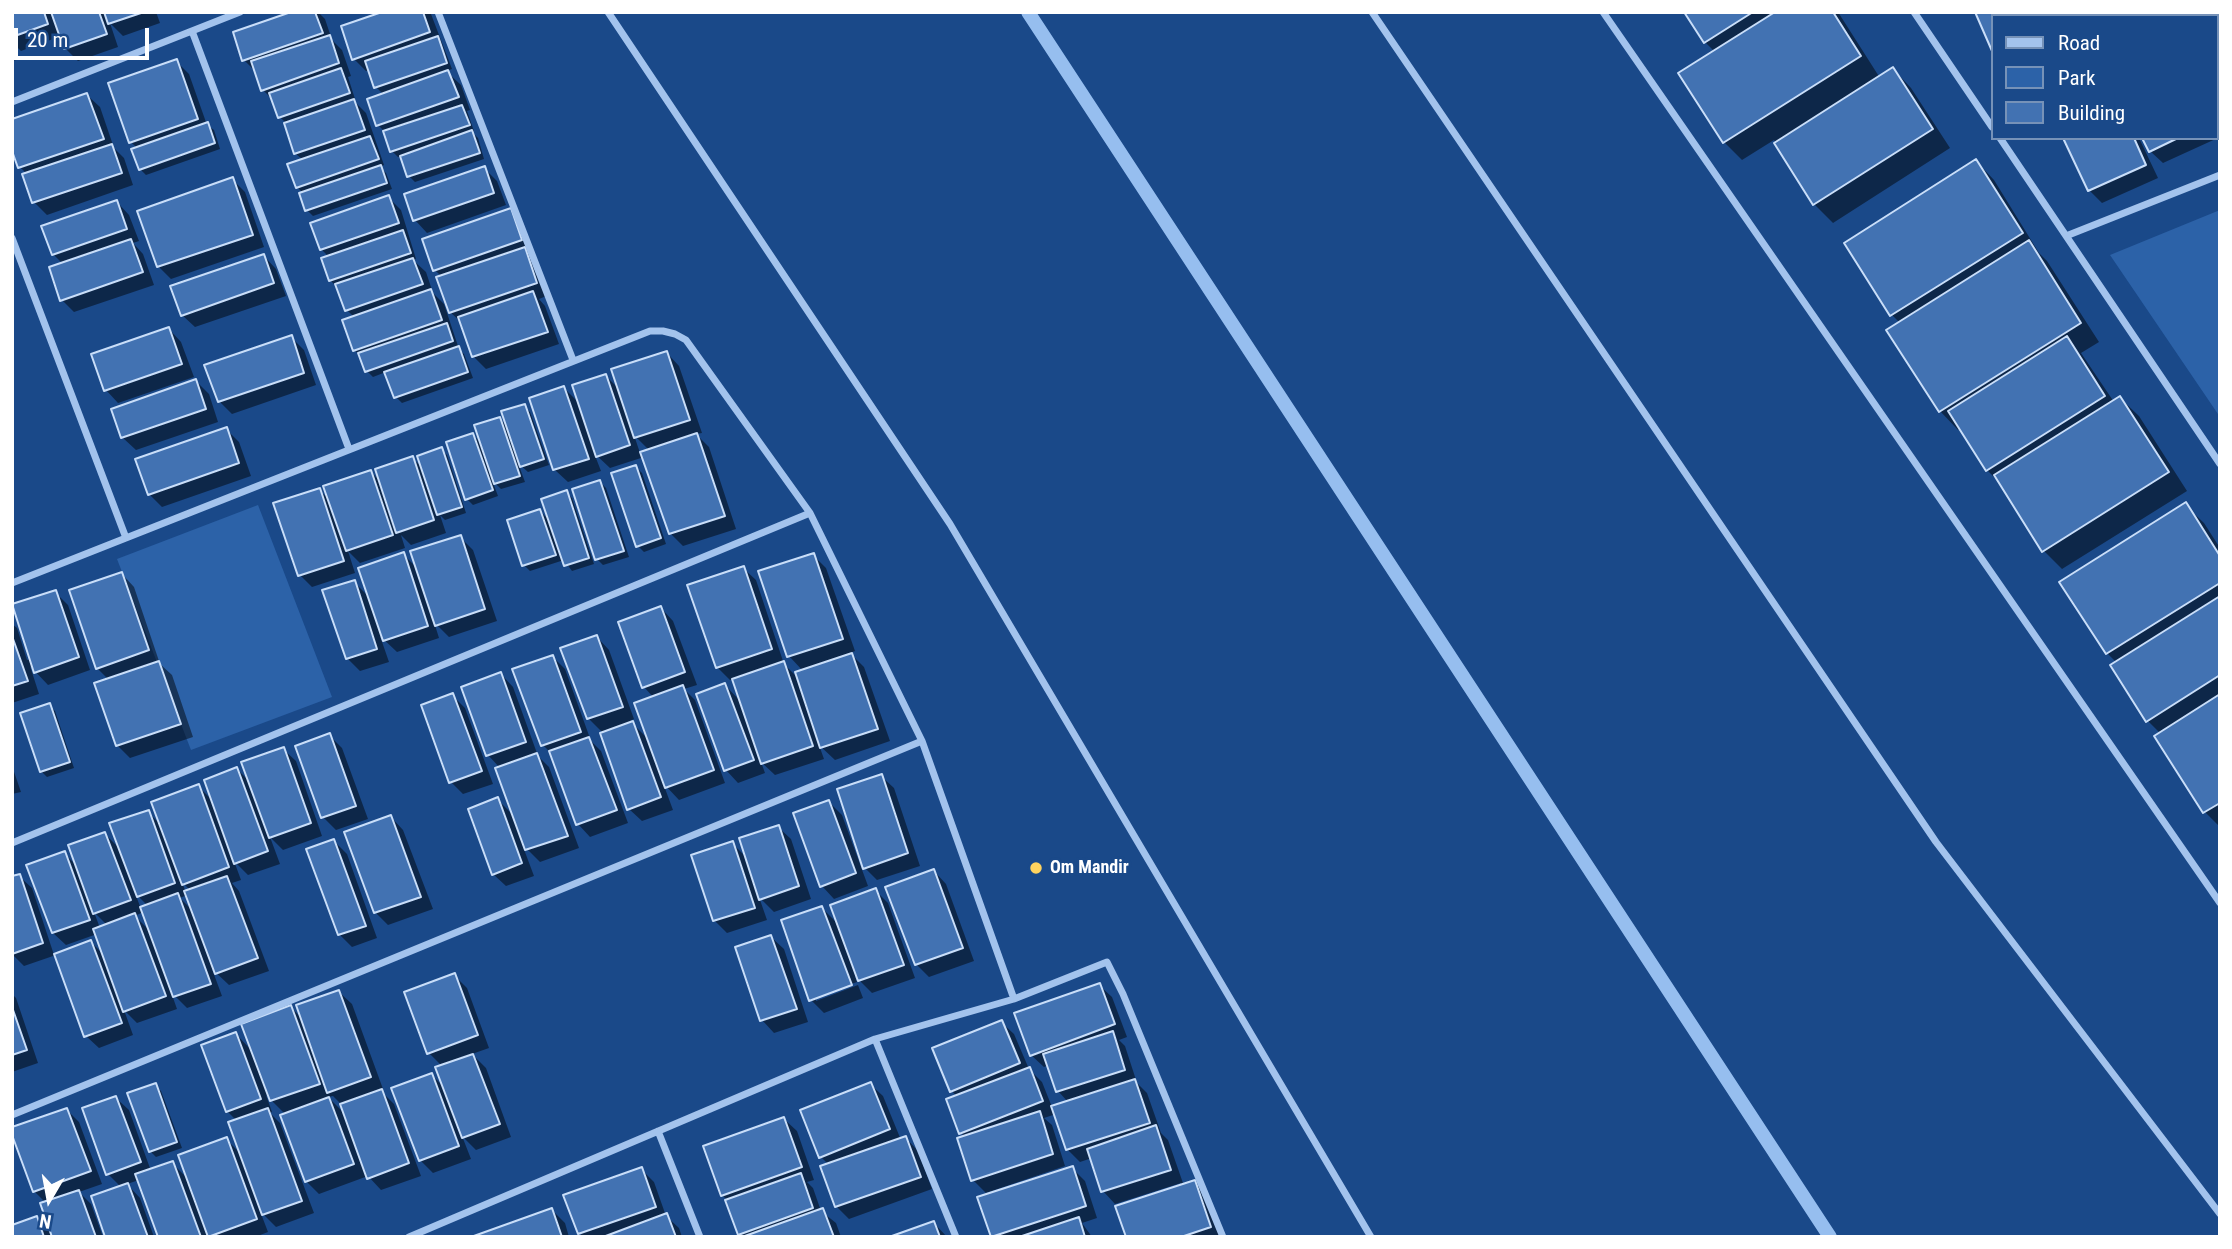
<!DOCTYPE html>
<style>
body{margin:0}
#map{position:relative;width:2232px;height:1249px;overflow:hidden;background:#1a4989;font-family:"Roboto Condensed",sans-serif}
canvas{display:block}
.frame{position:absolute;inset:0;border:14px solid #fff;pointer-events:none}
.legend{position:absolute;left:1991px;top:14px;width:228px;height:126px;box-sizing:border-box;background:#1a4989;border:2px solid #7692b8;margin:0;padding:9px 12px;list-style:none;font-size:21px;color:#fff}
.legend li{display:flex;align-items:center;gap:14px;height:35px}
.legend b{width:35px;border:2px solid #7692b8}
.north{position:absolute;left:14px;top:1165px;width:70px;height:70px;-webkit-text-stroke:5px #1a4989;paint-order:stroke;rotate:190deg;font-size:19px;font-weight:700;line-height:28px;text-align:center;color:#fff}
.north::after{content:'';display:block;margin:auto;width:24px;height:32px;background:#fff;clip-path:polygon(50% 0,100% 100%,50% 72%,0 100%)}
.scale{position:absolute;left:14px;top:28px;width:135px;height:32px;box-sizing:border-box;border:4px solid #fff;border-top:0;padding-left:9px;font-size:21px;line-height:24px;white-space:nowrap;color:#fff;-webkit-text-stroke:5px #1a4989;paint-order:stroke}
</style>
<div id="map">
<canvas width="2232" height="1249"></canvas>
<div class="frame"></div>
<ul class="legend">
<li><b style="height:9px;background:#a3c3ed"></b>Road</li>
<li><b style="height:19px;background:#2c62a8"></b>Park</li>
<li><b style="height:19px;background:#4272b2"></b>Building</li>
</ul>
<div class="north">N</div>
<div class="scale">20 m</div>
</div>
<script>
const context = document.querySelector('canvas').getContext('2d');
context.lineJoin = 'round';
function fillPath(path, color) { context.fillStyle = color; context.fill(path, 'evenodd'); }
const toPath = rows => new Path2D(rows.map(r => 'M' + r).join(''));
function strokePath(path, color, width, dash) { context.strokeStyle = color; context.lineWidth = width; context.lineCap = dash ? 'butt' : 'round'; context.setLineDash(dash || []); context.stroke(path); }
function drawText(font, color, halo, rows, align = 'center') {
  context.font = font + ' "Roboto Condensed",sans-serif'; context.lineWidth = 6; context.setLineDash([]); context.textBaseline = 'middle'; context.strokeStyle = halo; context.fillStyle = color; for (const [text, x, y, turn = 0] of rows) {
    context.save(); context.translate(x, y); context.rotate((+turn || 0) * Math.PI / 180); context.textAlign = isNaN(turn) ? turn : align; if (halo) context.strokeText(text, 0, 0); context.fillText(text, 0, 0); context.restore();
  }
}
fillPath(toPath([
 [2220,210,2220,417,2110,255],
 [258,505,332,697,191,750,117,559]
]), '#2c62a8');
fillPath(toPath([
 [12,12,156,12,160,23,123,36,110,23,118,47,78,61,65,48,61,36,21,51,12,42],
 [296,12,318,12,325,19,332,40,342,50,351,76,348,77,355,99,353,100,366,113,384,165,380,167,386,173,392,189,313,216,307,210,304,194,297,187,303,160,296,154,286,123,280,117,274,101,263,90,257,73,244,60],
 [387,12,429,12,431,14,452,69,446,71,461,85,470,110,467,111,474,131,472,132,478,138,484,159,415,182,409,176,402,156,398,157,392,151,386,133,378,125,384,95,376,87,370,70,366,71,354,59],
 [1686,12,1838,12,1880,78,1893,69,1911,88,1950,148,1833,223,1814,204,1774,140,1742,160,1724,142,1715,52,1705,42],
 [1977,12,2065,12,2067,16,1992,16,1992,47],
 [2074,12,2183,12,2185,16,2075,16],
 [2220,12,2220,119,2216,111],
 [12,48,16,60,12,61],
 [176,61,189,74,207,125,214,130,220,149,146,175,140,169,137,148,131,142],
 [87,95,100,107,114,148,124,158,133,185,47,215,34,202,24,175,27,174,20,167],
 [2216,129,2220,137,2163,163,2150,151,2144,138,2216,138],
 [2065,138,2139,138,2158,178,2102,203,2089,190],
 [1976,161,1994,180,2039,253,2047,261,2099,342,2081,353,2114,402,2120,398,2139,416,2187,491,2062,569,2044,551,2001,484,1987,470,1961,428,1958,430,1940,411,1900,323,1892,315,1846,243],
 [484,168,497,181,506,205,427,233,415,220],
 [232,179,245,192,264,247,171,279,158,266],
 [388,197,401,210,416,259,413,260,426,272,433,293,444,304,459,349,464,354,473,378,402,403,396,397,386,372,373,377,367,371,362,357,354,350,354,317,347,310,336,286,330,280,329,257,321,249],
 [117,202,129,215,139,241,133,243,143,254,154,285,74,312,62,300,63,264,53,254],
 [510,210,549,295,539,299,545,306,559,344,486,369,473,356,462,323,450,312,442,277,435,270],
 [264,256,276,269,286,296,195,327,182,315],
 [169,329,181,342,194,377,118,403,106,390],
 [291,337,304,350,316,385,232,414,219,401],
 [667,353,679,366,702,433,696,434,709,447,736,529,683,546,670,533,644,457,610,468,594,453,601,471,568,482,555,470,531,399,564,388,580,404,606,376,620,390],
 [634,435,649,450,640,453],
 [196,381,209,394,218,422,136,450,123,438,113,410],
 [524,406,530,412,549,465,528,472,518,463,525,482,501,489,492,480,498,496,473,505,467,499,473,435,482,444,500,419,509,428],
 [226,429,239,442,251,476,162,507,149,494],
 [441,449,447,455,466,513,445,520,440,515,446,533,411,545,401,535,405,548,360,563,348,551,355,573,312,587,300,575,319,490,331,501,371,472,381,482,412,458,423,468],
 [636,467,642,473,666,544,644,552,638,546],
 [600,482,606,488,629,557,603,565,597,559],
 [566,492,572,498,594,564,572,571,564,560,530,571,524,565,540,511,551,522],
 [2185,505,2204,523,2220,548,2220,827,2205,812,2156,736,2161,734,2148,721,2117,663,2107,653],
 [460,537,473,550,497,621,449,637,434,622,439,638,397,652,380,636,389,662,360,671,347,658,354,582,370,598,403,554,418,569],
 [813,555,826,568,855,651,850,653,864,667,890,741,835,760,819,745,824,759,775,775,761,762,765,773,738,783,726,770,725,685,741,702,734,679,730,680,717,667,743,568,756,580,784,664,799,679,803,671,789,656],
 [122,574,134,587,160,664,172,675,193,737,130,758,117,745,109,680,97,668],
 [55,592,68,605,90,670,48,685,30,666,39,694,12,703,12,624,17,628,27,660,31,659],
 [661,608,673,621,697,685,684,689,695,700,725,783,679,800,663,783,673,810,642,821,629,809,604,734,588,718,597,637,609,650,634,719,630,721,649,740,654,698,644,687],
 [553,657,565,669,591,741,601,751,628,823,590,837,578,824,553,755,543,745],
 [501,674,513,687,538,756,549,767,579,848,540,862,522,844,534,876,506,886,493,874,497,799,515,817,500,768,488,755,463,688],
 [452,695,465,708,493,784,463,794,451,782],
 [49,705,55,711,74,768,47,777,41,771],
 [329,735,342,748,368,819,336,830,323,817],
 [283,749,296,761,322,836,283,850,270,837,280,864,248,875,234,861,241,880,232,883,239,891,269,971,229,985,212,969,222,996,187,1008,171,992,177,1009,137,1023,124,1010,133,1035,99,1048,86,1036,56,955,24,966,12,954,19,876,32,888,54,955,91,942,104,955,97,934,66,945,53,933,64,853,78,867,105,834,121,850,148,812,162,826,198,786,213,801,237,769,251,783],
 [182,882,191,891,186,893],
 [135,893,148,906,141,909],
 [187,895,193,911,180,898],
 [94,912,107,925,100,928],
 [143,912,150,931,135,916],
 [12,766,21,792,12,794],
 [881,776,894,788,920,866,877,880,865,868],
 [829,802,842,815,868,886,834,899,822,886],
 [391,817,403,830,433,909,388,925,375,912],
 [778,827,791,839,811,899,774,912,759,897,767,920,727,933,714,920,732,843,747,858],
 [334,841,347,854,377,938,352,947,339,934],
 [934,871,946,884,974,961,929,977,916,964],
 [875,890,888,903,915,978,872,993,855,976,857,982,816,997,816,1001,858,985,863,998,824,1013,811,1000,822,908,839,925],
 [771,937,784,949,808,1022,774,1033,762,1020],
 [454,975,467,988,489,1048,472,1054,486,1068,511,1137,476,1150,462,1136,471,1159,433,1173,420,1160,432,1075,445,1088,442,1066,429,1053],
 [1099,985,1112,997,1127,1037,1119,1040,1125,1046,1137,1083,1147,1093,1161,1133,1168,1140,1184,1186,1194,1182,1207,1195,1221,1237,1128,1237,1182,1186,1181,1183,1115,1204,1103,1191,1092,1158,1080,1162,1068,1150,1056,1114,1044,1118,1052,1125,1065,1166,986,1193,973,1180,965,1137,961,1133,957,1097,952,1091,1001,1022,1014,1034,1029,1069,1042,1082,1052,1107,1068,1102,1058,1091,1049,1065,1044,1067,1031,1055],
 [339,992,352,1004,383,1089,380,1090,394,1104,421,1176,381,1190,368,1176,319,1194,306,1181,285,1114,266,1095,272,1112,270,1113,280,1123,314,1213,276,1227,260,1211,268,1232,255,1237,210,1237,206,1232,207,1237,160,1237,139,1180,127,1184,140,1198,154,1237,107,1237,121,1187,108,1174,116,1098,129,1110,151,1171,172,1163,189,1180,226,1139,242,1155,237,1121,227,1111,236,1034,253,1052,291,1007,303,1020],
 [333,1096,342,1105,347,1116,328,1097],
 [12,994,16,998,38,1063,12,1072],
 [870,1084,883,1096,901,1140,906,1138,918,1151,932,1189,849,1219,836,1206,829,1165,821,1157],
 [155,1085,161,1091,182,1148,156,1157,150,1151],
 [67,1110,79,1122,102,1184,79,1192,91,1204,103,1237,12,1237,36,1218,53,1235,46,1203,34,1191],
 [784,1119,797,1131,814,1180,807,1182,813,1188,821,1211,836,1223,841,1237,742,1237,739,1234,726,1199,722,1195],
 [1072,1168,1085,1181,1097,1218,1082,1223,1092,1237,992,1237,979,1198],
 [641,1169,654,1182,666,1216,679,1228,682,1237,583,1237,580,1233],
 [552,1210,565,1223,569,1237,477,1237],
 [934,1223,947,1237,894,1237]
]), '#0007');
strokePath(toPath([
 [1028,12,1830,1237]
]), '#96beef', 14);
const building = toPath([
 [12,12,44,12,48,24,12,37,12,12],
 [51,12,99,12,107,34,64,49,51,12],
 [104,12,144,12,108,24,104,12],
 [291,12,315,12,323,33,242,61,233,32,291,12],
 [382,12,423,12,430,32,352,60,341,26,382,12],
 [1684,12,1753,12,1704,43,1684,12],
 [1775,12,1833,12,1861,56,1723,143,1678,73,1775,12],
 [1975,12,2060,12,2061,16,1992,16,1992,51,1975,12],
 [2072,12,2160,12,2152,16,2073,16,2072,12],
 [2195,12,2220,12,2219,121,2216,115,2216,16,2187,16,2195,12],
 [330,35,339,63,261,91,251,61,330,35],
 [438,36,447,63,374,88,365,61,438,36],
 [177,59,198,119,129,143,108,83,177,59],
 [1893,67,1933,129,1813,205,1774,143,1893,67],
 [341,68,350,93,278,118,269,93,341,68],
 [448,70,459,97,376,126,367,99,448,70],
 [87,93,104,139,18,168,12,151,12,119,87,93],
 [354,99,365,130,294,154,284,123,354,99],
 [462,105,470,125,390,152,383,131,462,105],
 [208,122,215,143,139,170,131,149,208,122],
 [472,130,480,153,407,177,400,156,472,130],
 [370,136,379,159,296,188,287,164,370,136],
 [2063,138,2134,138,2146,165,2088,191,2063,138],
 [2142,138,2178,138,2149,152,2142,138],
 [112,144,122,173,32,203,22,174,112,144],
 [1976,159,2023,233,1890,316,1844,243,1976,159],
 [381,165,387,183,305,211,299,193,381,165],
 [485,166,494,193,413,221,404,194,485,166],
 [233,177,253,235,157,267,137,211,233,177],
 [389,195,399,223,320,250,310,223,389,195],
 [117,200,127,229,52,255,41,226,117,200],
 [511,208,522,240,433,271,422,239,511,208],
 [403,230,411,253,329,281,321,258,403,230],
 [131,239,143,272,60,301,49,267,131,239],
 [2029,240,2081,323,1939,412,1886,330,2029,240],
 [525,247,537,283,449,313,436,277,525,247],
 [264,254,274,283,181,316,170,286,264,254],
 [413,258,423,284,345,311,335,284,413,258],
 [431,289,442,320,353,351,342,320,431,289],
 [533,291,548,332,472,357,458,317,533,291],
 [447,323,453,341,365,372,358,353,447,323],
 [169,327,182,364,104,391,91,354,169,327],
 [292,335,304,373,218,402,204,365,292,335],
 [2067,336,2105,396,1986,471,1948,411,2067,336],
 [459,346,468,372,394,398,384,372,459,346],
 [667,351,690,420,634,438,611,369,667,351],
 [606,374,630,445,596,457,572,385,606,374],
 [196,379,206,409,121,438,111,409,196,379],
 [564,386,589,459,553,470,529,398,564,386],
 [2120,396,2169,472,2042,552,1994,475,2120,396],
 [525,404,544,459,520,467,501,411,525,404],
 [500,417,520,476,494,484,474,425,500,417],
 [227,427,239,463,148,495,135,459,227,427],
 [473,433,493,490,465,500,446,442,473,433],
 [697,433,725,516,669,534,640,452,697,433],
 [442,447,462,507,437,515,417,456,442,447],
 [413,456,434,520,396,533,375,469,413,456],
 [636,465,661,538,636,547,611,473,636,465],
 [371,470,393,535,346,551,323,486,371,470],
 [600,480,624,551,595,560,572,489,600,480],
 [320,488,344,561,298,576,273,503,320,488],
 [567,490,589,558,564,566,541,499,567,490],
 [2186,502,2220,556,2220,583,2106,654,2059,582,2186,502],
 [540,509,556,555,522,566,507,520,540,509],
 [461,535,485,609,435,626,410,551,461,535],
 [404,552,428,626,383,641,358,568,404,552],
 [814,553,843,639,787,657,758,571,814,553],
 [744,566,772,649,716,668,687,585,744,566],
 [122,572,149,650,96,669,69,590,122,572],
 [355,580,377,649,346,659,322,590,355,580],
 [56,590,79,657,34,673,12,604,56,590],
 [2220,596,2220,675,2146,722,2110,665,2220,596],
 [661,606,685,672,642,688,618,622,661,606],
 [597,635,623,707,587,719,560,648,597,635],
 [12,636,28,681,12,686,12,636],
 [852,653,878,729,820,748,795,672,852,653],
 [553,655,581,732,541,746,512,669,553,655],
 [159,661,181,724,116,746,94,683,159,661],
 [784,661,813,746,761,764,732,679,784,661],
 [501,672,526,742,486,756,461,687,501,672],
 [725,683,754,760,724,771,696,694,725,683],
 [683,685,714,770,665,788,634,703,683,685],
 [453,693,482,771,449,783,421,705,453,693],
 [2220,694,2220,803,2203,813,2154,736,2220,694],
 [50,703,70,762,40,772,20,713,50,703],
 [633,721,661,797,627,810,600,733,633,721],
 [330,733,356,806,321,818,295,746,330,733],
 [589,737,617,810,576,825,549,751,589,737],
 [284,747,311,823,269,838,241,762,284,747],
 [537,753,568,836,525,850,495,768,537,753],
 [237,767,268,851,234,864,204,780,237,767],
 [882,774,908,853,863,869,837,789,882,774],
 [199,784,229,867,182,885,151,802,199,784],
 [498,797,522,863,492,875,468,809,498,797],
 [829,800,856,873,820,887,793,813,829,800],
 [149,810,175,883,137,897,109,823,149,810],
 [391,815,421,897,374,913,344,832,391,815],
 [779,825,799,886,759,900,739,838,779,825],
 [105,832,131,900,93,914,68,845,105,832],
 [334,839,366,926,338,935,306,849,334,839],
 [733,841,755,908,713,921,691,855,733,841],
 [65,851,90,920,52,933,26,865,65,851],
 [934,869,963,948,915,965,885,887,934,869],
 [20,874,43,943,12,954,12,876,20,874],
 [227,876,258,958,215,974,184,891,227,876],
 [876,888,904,965,858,981,830,905,876,888],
 [178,893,211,984,173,997,140,907,178,893],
 [822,906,852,985,809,1001,781,920,822,906],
 [135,913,166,996,123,1012,93,929,135,913],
 [771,935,797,1009,760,1021,735,947,771,935],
 [91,940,122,1023,84,1037,54,954,91,940],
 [455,973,478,1035,427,1054,404,992,455,973],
 [1100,983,1115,1024,1030,1056,1014,1013,1100,983],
 [339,990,371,1077,327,1093,296,1005,339,990],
 [291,1005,320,1084,270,1101,241,1024,291,1005],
 [12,1007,27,1050,12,1055,12,1007],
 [1002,1020,1020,1063,950,1092,932,1048,1002,1020],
 [1113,1031,1125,1070,1056,1092,1043,1054,1113,1031],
 [236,1032,261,1099,226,1112,201,1045,236,1032],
 [473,1054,500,1124,462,1138,435,1067,473,1054],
 [1030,1067,1043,1101,959,1134,946,1099,1030,1067],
 [432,1073,459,1146,419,1161,391,1088,432,1073],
 [1135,1079,1150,1123,1066,1150,1051,1106,1135,1079],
 [871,1082,890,1129,819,1158,800,1110,871,1082],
 [156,1083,177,1142,149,1152,127,1093,156,1083],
 [382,1089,409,1163,367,1179,340,1104,382,1089],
 [116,1096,141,1162,106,1175,82,1108,116,1096],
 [329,1097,354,1164,305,1182,280,1115,329,1097],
 [67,1108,91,1171,33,1192,12,1135,12,1127,67,1108],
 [268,1108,302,1201,262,1215,228,1122,268,1108],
 [1040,1111,1053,1154,971,1181,957,1138,1040,1111],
 [784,1117,802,1167,721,1196,703,1146,784,1117],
 [1156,1125,1171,1170,1101,1192,1087,1149,1156,1125],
 [906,1136,921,1177,835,1207,820,1166,906,1136],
 [227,1137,257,1219,208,1237,178,1155,227,1137],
 [173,1161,201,1237,158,1237,135,1174,173,1161],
 [1073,1166,1086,1206,991,1237,977,1197,1073,1166],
 [642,1167,656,1207,578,1234,563,1195,642,1167],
 [801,1173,813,1208,738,1235,725,1200,801,1173],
 [1195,1180,1211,1227,1181,1237,1126,1237,1115,1206,1195,1180],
 [128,1183,148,1237,105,1237,91,1196,128,1183],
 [79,1190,96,1237,52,1237,40,1203,79,1190],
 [552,1208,562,1237,471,1237,552,1208],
 [823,1208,834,1237,742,1237,823,1208],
 [667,1213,676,1237,603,1237,667,1213],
 [37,1216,44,1237,12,1237,12,1225,37,1216],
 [1079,1217,1085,1237,1019,1237,1079,1217],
 [934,1221,940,1237,889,1237,934,1221]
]);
fillPath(building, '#4272b2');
strokePath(building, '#c9def9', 2);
strokePath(toPath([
 [438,12,573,360],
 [608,12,950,524,1371,1237],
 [1372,12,1936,842,2220,1214],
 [1603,12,2220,903],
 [1914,12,1992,127],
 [192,31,349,449],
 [12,102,240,12],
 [2000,138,2220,464],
 [2066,236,2220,175],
 [12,238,126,538],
 [12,583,650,331,663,331,675,334,686,340,810,513,922,741,1014,999],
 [12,843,810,513],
 [875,1039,956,1237],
 [12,1115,922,741],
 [658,1131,700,1237],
 [409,1237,875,1039,1014,999,1107,962,1123,994,1223,1237]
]), '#a3c3ed', 7);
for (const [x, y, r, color] of [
 [1036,868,7,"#ffd35f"]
]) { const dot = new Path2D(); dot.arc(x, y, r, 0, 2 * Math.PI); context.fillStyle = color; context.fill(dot); strokePath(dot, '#1a4989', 2.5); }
drawText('bold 18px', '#fff', '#1a4989', [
 ["Om Mandir",1050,868]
], 'left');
</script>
